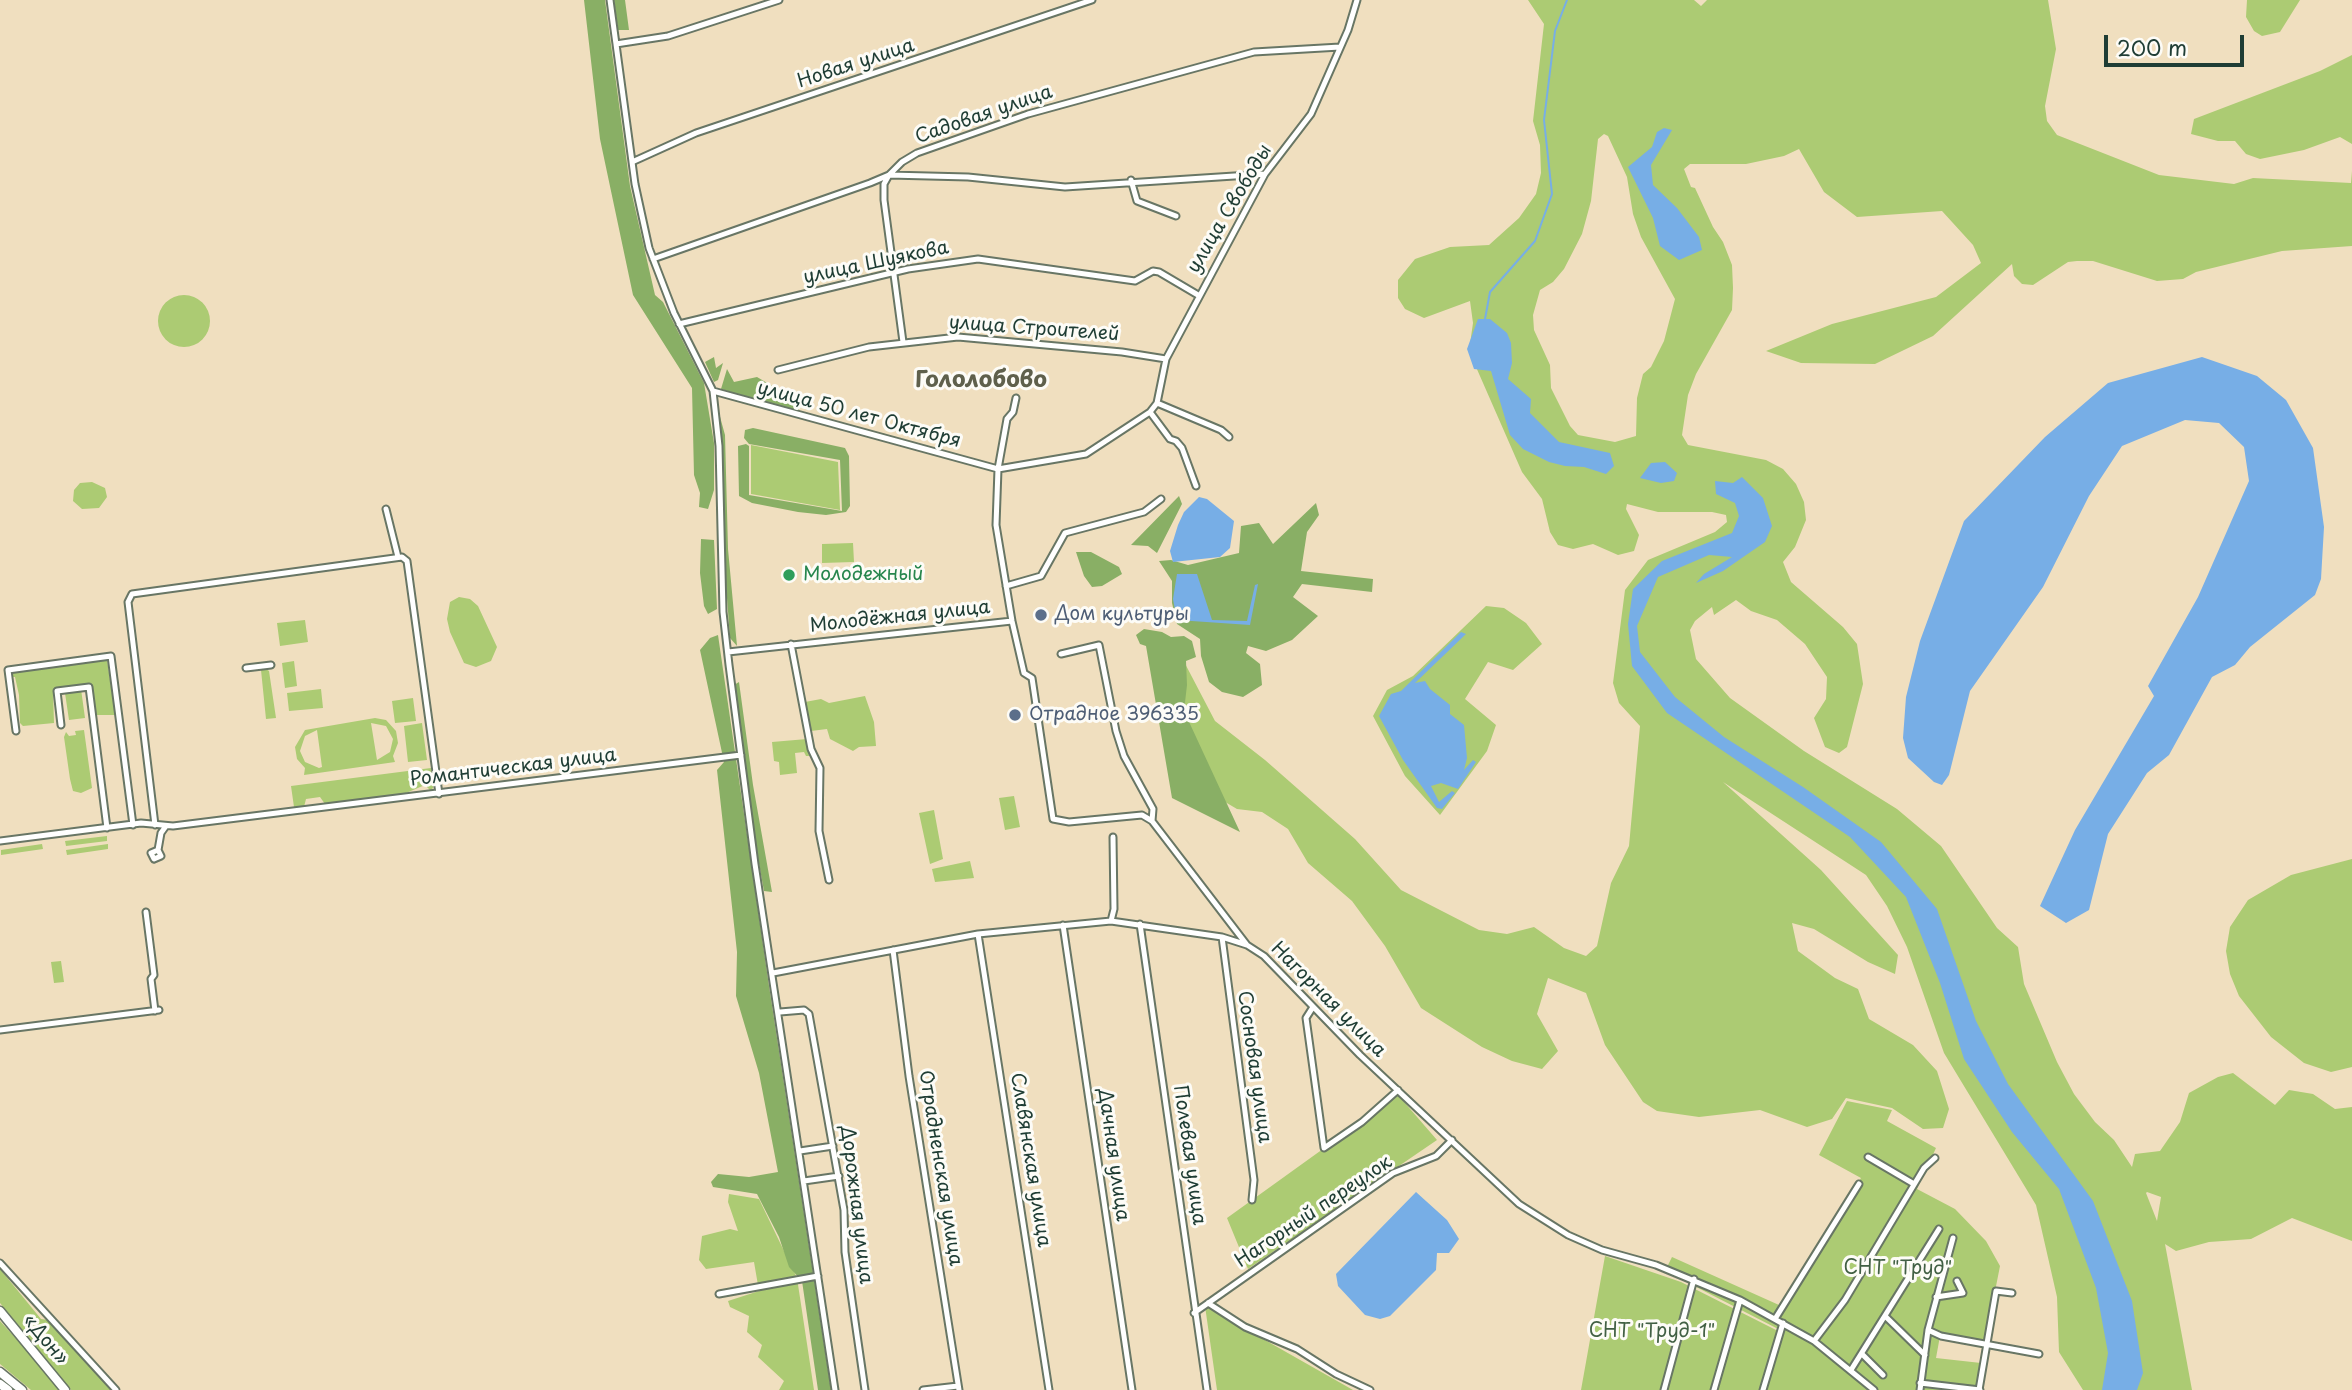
<!DOCTYPE html>
<meta charset="utf-8">
<style>
body{margin:0}
#map{position:relative;width:2352px;height:1390px;overflow:hidden;background:#f0dfbf;font-family:"Playpen Sans",sans-serif}
canvas{display:block}
.scale{position:absolute;left:2104px;top:35px;width:140px;height:32px;box-sizing:border-box;border:4px solid #1f3d34;border-top:0;padding-left:9px;font-size:21px;line-height:24px;white-space:nowrap;color:#1f3d34;-webkit-text-stroke:5px #fdfcf7;paint-order:stroke}
</style>
<div id="map">
<canvas width="2352" height="1390"></canvas>
<div class="scale">200 m</div>
</div>
<script>
const context = document.querySelector('canvas').getContext('2d');
context.lineJoin = 'round';
function fillPath(path, color) { context.fillStyle = color; context.fill(path, 'evenodd'); }
const toPath = rows => new Path2D(rows.map(r => 'M' + r).join(''));
function strokePath(path, color, width, dash) { context.strokeStyle = color; context.lineWidth = width; context.lineCap = dash ? 'butt' : 'round'; context.setLineDash(dash || []); context.stroke(path); }
function drawText(font, color, halo, rows, align = 'center') {
  context.font = font + ' "Playpen Sans",sans-serif'; context.lineWidth = 6; context.setLineDash([]); context.textBaseline = 'middle'; context.strokeStyle = halo; context.fillStyle = color; for (const [text, x, y, turn = 0] of rows) {
    context.save(); context.translate(x, y); context.rotate((+turn || 0) * Math.PI / 180); context.textAlign = isNaN(turn) ? turn : align; if (halo) context.strokeText(text, 0, 0); context.fillText(text, 0, 0); context.restore();
  }
}
fillPath(toPath([
 [1528,0,1694,0,1701,6,1707,0,2048,0,2056,49,2045,106,2047,121,2057,135,2159,175,2234,184,2253,178,2351,183,2352,171,2352,246,2282,251,2196,272,2183,279,2157,281,2093,261,2077,261,2068,262,2033,285,2022,284,2014,276,2012,264,1933,336,1875,364,1801,363,1766,351,1832,324,1936,297,1981,263,1973,245,1942,211,1857,217,1824,192,1799,149,1784,156,1746,164,1690,164,1684,169,1691,187,1695,188,1713,227,1723,242,1732,265,1733,288,1732,310,1696,374,1688,395,1682,435,1688,445,1766,460,1783,469,1796,484,1804,502,1806,520,1795,547,1783,562,1791,582,1843,627,1857,644,1863,684,1847,747,1839,753,1825,747,1814,718,1826,699,1827,677,1805,644,1777,620,1751,611,1736,600,1714,615,1712,607,1695,621,1690,630,1696,659,1730,698,1804,751,1897,809,1941,846,1997,928,2018,947,2024,984,2057,1062,2074,1094,2095,1122,2114,1140,2132,1167,2135,1154,2160,1151,2180,1122,2189,1093,2218,1077,2233,1073,2275,1105,2289,1090,2313,1094,2335,1109,2352,1107,2352,1241,2292,1218,2251,1239,2209,1242,2176,1251,2165,1244,2192,1390,2083,1390,2059,1352,2057,1297,2036,1205,1944,1053,1907,947,1887,906,1866,875,1723,782,1821,870,1898,955,1895,974,1868,962,1814,929,1792,923,1798,951,1835,978,1858,989,1869,1019,1913,1045,1937,1071,1949,1109,1943,1128,1923,1129,1892,1108,1846,1098,1832,1119,1807,1127,1760,1110,1699,1117,1657,1111,1643,1102,1605,1045,1586,993,1548,978,1537,1014,1558,1051,1542,1069,1512,1061,1482,1047,1421,1008,1385,946,1352,901,1308,863,1288,829,1262,812,1237,809,1198,786,1184,766,1180,654,1215,721,1265,760,1355,839,1401,890,1479,930,1507,934,1534,927,1564,948,1586,956,1597,946,1611,883,1629,846,1640,726,1619,703,1613,683,1625,590,1648,560,1715,532,1727,522,1726,515,1712,512,1658,512,1627,504,1626,509,1639,535,1634,551,1618,555,1593,544,1573,549,1558,545,1550,532,1542,499,1522,472,1469,351,1473,323,1470,301,1424,318,1405,309,1398,298,1398,280,1415,259,1450,247,1489,245,1519,218,1536,194,1541,173,1540,145,1533,121,1544,24],
 [1604,134,1608,136,1627,177,1633,214,1641,237,1675,299,1664,341,1651,367,1643,374,1637,398,1636,436,1615,442,1578,435,1570,426,1551,388,1550,365,1534,330,1533,315,1540,290,1553,282,1564,269,1582,234,1591,201,1598,139],
 [2147,1192,2161,1197,2157,1221,2146,1193],
 [2247,0,2300,0,2280,32,2262,36,2254,31,2246,17],
 [2352,55,2352,144,2340,137,2304,150,2260,159,2246,154,2235,141,2218,141,2191,134,2194,119,2320,71],
 '158 321a26 26 0 1 1 52 0a26 26 0 1 1-52 0Z',
 [751,445,838,462,840,510,751,494],
 [92,482,105,488,107,497,99,508,82,509,73,501,74,490,80,483],
 [853,543,854,562,822,563,822,544],
 [459,597,470,599,478,606,497,647,491,661,476,667,464,663,450,632,447,619,450,602],
 [1486,606,1504,608,1526,623,1542,644,1513,670,1488,662,1465,699,1496,725,1487,751,1440,815,1405,776,1373,716,1387,690,1413,676],
 [305,620,308,642,280,646,277,623],
 [107,659,115,715,95,715,91,685,53,690,54,723,23,726,20,723,19,695,15,677,11,677,11,672],
 [294,661,297,686,285,688,282,663],
 [266,669,269,671,276,718,266,719,261,670],
 [81,689,85,718,69,720,65,693],
 [321,689,323,708,289,711,287,693],
 [865,696,874,722,876,746,859,747,853,751,830,739,827,729,811,731,805,702,821,699,829,703],
 [413,698,416,721,395,723,392,701],
 [375,718,386,720,396,731,398,743,393,756,395,762,304,775,305,768,297,759,295,747,305,730],
 [371,723,386,726,393,739,390,752,377,760],
 [317,730,322,767,319,768,305,762,300,751,305,736],
 [422,723,427,760,408,762,404,726],
 [84,730,92,788,81,793,73,791,70,779,64,737,66,732,69,736,76,735,75,731],
 [807,739,810,756,806,756,804,752,795,753,797,773,780,775,779,762,774,761,772,742],
 [431,768,434,786,431,791,425,785,406,793,325,804,320,797,306,799,304,807,294,807,291,786],
 [1014,796,1020,827,1005,830,999,798],
 [934,810,943,859,930,864,919,813],
 [107,836,107,841,66,846,65,841],
 [42,844,43,849,1,855,1,850],
 [108,844,108,849,67,855,66,850],
 [2352,859,2352,1067,2331,1072,2304,1063,2271,1037,2239,996,2230,974,2226,951,2230,927,2248,900,2291,875],
 [970,861,974,878,935,882,932,869],
 [61,961,64,982,54,983,51,962],
 [1398,1095,1437,1140,1248,1269,1227,1218],
 [1847,1101,1892,1110,1887,1121,1936,1148,1917,1189,1955,1209,1986,1241,2000,1266,1985,1342,1940,1336,1936,1358,1981,1363,1976,1390,1767,1390,1784,1332,1665,1271,1672,1257,1779,1305,1861,1178,1819,1155],
 [729,1194,759,1199,797,1278,814,1390,779,1390,784,1381,758,1357,762,1345,747,1332,749,1316,730,1307,728,1301,759,1291,754,1262,706,1269,699,1260,702,1236,730,1229,738,1231,728,1202],
 [1605,1256,1681,1282,1778,1331,1762,1390,1581,1390],
 [0,1269,41,1319,48,1320,62,1335,112,1390,71,1390,0,1303],
 [1205,1306,1353,1390,1217,1390],
 [0,1321,42,1367,60,1390,31,1390,0,1364]
]), '#accb73');
fillPath(toPath([
 [584,0,605,0,630,186,655,295,663,302,704,383,714,443,714,490,708,509,699,507,700,493,694,475,692,388,633,295,600,139],
 [614,0,625,0,629,30,618,30],
 [714,357,716,368,723,363,718,380,714,382,705,362],
 [727,369,734,382,757,377,774,387,780,400,796,403,800,413,721,389],
 [719,413,725,435,728,549,737,646,730,638,725,571],
 [753,428,845,448,849,456,850,506,846,512,826,515,798,512,752,503,739,496,738,446,746,444,749,446,749,495,842,511,840,460,749,444,744,438,745,430],
 [1179,496,1182,504,1157,553,1148,546,1131,545],
 [1316,503,1319,515,1307,532,1301,571,1373,579,1372,592,1302,584,1293,597,1318,616,1292,640,1266,651,1248,646,1246,653,1260,664,1262,685,1243,697,1222,692,1209,682,1201,656,1200,639,1177,624,1172,603,1172,581,1159,561,1171,560,1188,565,1239,553,1241,526,1259,523,1273,544],
 [701,539,714,540,717,609,708,614,704,606,700,573],
 [1076,552,1091,552,1119,567,1122,574,1102,586,1092,587,1084,576],
 [1144,629,1162,632,1171,637,1184,636,1192,641,1196,657,1186,661,1187,685,1184,711,1240,832,1172,798,1146,646,1140,644,1136,635],
 [718,635,769,986,831,1390,818,1390,802,1281,789,1267,779,1237,757,1194,713,1187,711,1182,718,1174,749,1177,778,1172,759,1073,736,996,737,952,717,770,724,762,700,650,710,638],
 [739,682,753,785,772,892,764,891,758,858,734,685]
]), '#89af65');
fillPath(toPath([
 [1664,128,1672,130,1651,165,1653,185,1677,208,1699,237,1702,250,1679,260,1660,246,1653,218,1628,167,1652,147,1657,132],
 [1478,319,1490,319,1507,333,1511,343,1512,363,1508,379,1531,399,1530,413,1559,442,1610,453,1614,466,1606,474,1584,467,1565,466,1549,462,1523,449,1510,435,1491,371,1474,369,1467,349],
 [2202,357,2257,376,2286,400,2313,448,2324,527,2321,579,2315,595,2250,647,2235,665,2212,677,2169,755,2147,773,2108,834,2089,910,2066,923,2040,906,2075,830,2154,696,2148,686,2198,597,2249,481,2244,447,2219,423,2185,420,2122,446,2089,496,2043,587,1970,691,1949,775,1942,785,1934,782,1908,758,1903,738,1906,697,1920,641,1964,521,2045,437,2108,383],
 [1665,462,1677,473,1674,481,1661,483,1640,478,1651,463],
 [1742,477,1763,498,1772,526,1765,542,1723,571,1696,583,1704,574,1732,557,1709,555,1658,577,1637,626,1640,652,1675,697,1724,737,1803,787,1881,842,1937,909,1976,1021,2008,1084,2093,1201,2132,1301,2143,1373,2137,1390,2102,1390,2108,1353,2096,1288,2059,1189,2012,1132,1964,1059,1940,983,1906,897,1850,837,1667,713,1632,666,1628,624,1633,589,1662,561,1732,533,1739,516,1735,503,1716,494,1715,481,1733,483],
 [1199,497,1207,499,1234,521,1230,548,1220,557,1173,562,1170,551,1178,525,1184,512],
 [1177,574,1197,574,1212,620,1247,621,1255,585,1258,584,1250,625,1177,620,1173,599],
 [1461,632,1466,634,1415,683,1425,681,1430,689,1450,705,1450,714,1464,725,1467,758,1464,770,1473,760,1476,762,1458,789,1441,783,1431,786,1439,802,1452,791,1455,793,1442,809,1437,808,1403,760,1379,716,1391,694,1401,691],
 [1416,1192,1447,1220,1459,1239,1449,1253,1437,1253,1436,1270,1390,1316,1380,1319,1365,1315,1338,1286,1336,1274]
]), '#77aee6');
strokePath(toPath([
 [1485,319,1490,292,1535,241,1552,194,1544,120,1555,31,1567,0]
]), '#77aee6', 2);
const minor = toPath([
 [610,0,635,184,649,248,674,313,713,391,719,446,723,612,729,665,755,864,835,1390],
 [616,44,668,36,779,0],
 [632,162,696,133,1092,0],
 [1131,180,1137,201,1176,216],
 [653,259,870,183,889,175,902,162,917,153,1028,114,1254,52,1340,47],
 [679,324,908,269,978,259,1135,281,1153,271,1159,272,1198,295],
 [903,342,884,200,884,184,889,175,968,177,1065,187,1265,174],
 [778,370,869,347,958,337,1122,352,1166,359],
 [713,391,998,469,1086,454,1150,412,1157,403,1166,359,1265,174,1311,114,1348,30,1357,0],
 [1016,398,1013,412,1007,419,998,469,996,525,1012,621,1024,673,1032,678,1053,819,1069,822,1142,815,1152,821,1247,945],
 [1157,403,1221,430,1229,437],
 [1150,412,1170,439,1176,441,1182,448,1196,486],
 [386,509,398,557],
 [1006,586,1041,576,1065,533,1144,512,1161,499],
 [791,644,811,749,820,768,819,831,829,880],
 [728,652,1012,621],
 [1061,654,1099,645,1116,731,1124,756,1153,809,1152,821],
 [246,668,271,665],
 [61,725,57,691,89,687,107,828],
 [16,731,8,670,111,656,133,825],
 [155,825,128,602,132,594,402,557,407,561,439,794],
 [0,841,141,823,173,826,741,755],
 [158,850,161,856,154,859,151,853,158,850,161,833,166,826],
 [146,912,154,975,151,979,155,1011],
 [1111,921,1114,909,1113,837],
 [1140,924,1207,1390],
 [1063,925,1132,1390],
 [978,934,1049,1390],
 [1222,937,1254,1180,1252,1200],
 [893,950,909,1076,959,1390],
 [773,973,978,934,1111,921,1222,937,1247,945,1264,956,1360,1055,1519,1204,1568,1235,1602,1250,1656,1265,1740,1300,1814,1341,1874,1390],
 [1313,1007,1306,1018,1324,1148,1362,1122,1398,1090],
 [780,1012,804,1010,809,1014,844,1210,845,1252,865,1390],
 [0,1030,159,1010],
 [800,1151,833,1146],
 [1868,1157,1914,1184],
 [804,1181,839,1176],
 [0,1263,116,1390],
 [719,1294,818,1276],
 [1936,1297,1963,1293,1957,1281],
 [1208,1303,1245,1327,1297,1349,1336,1374,1370,1390],
 [1194,1313,1393,1173,1436,1156,1452,1140],
 [1885,1316,1925,1355],
 [1775,1319,1859,1184],
 [1928,1330,1941,1336,2039,1354],
 [1814,1341,1845,1300,1924,1168,1935,1158],
 [1862,1354,1883,1375],
 [1851,1370,1939,1229],
 [1920,1383,1980,1390],
 [923,1390,958,1386],
 [1664,1390,1694,1279],
 [1714,1390,1740,1300],
 [1763,1390,1783,1323],
 [1920,1390,1928,1330,1953,1238],
 [1979,1390,1996,1291,2012,1293]
]);
const highway = toPath([
 [0,1311,65,1390],
 [0,1372,22,1390],
 [0,1384,8,1390]
]);
strokePath(minor, '#687665', 9);
strokePath(highway, '#687665', 11);
strokePath(minor, '#fff', 5);
strokePath(highway, '#fff', 8);
for (const [x, y, r, color] of [
 [789,575,7,"#2e9e5b"],
 [1041,615,7,"#5c6f8a"],
 [1015,715,7,"#5c6f8a"]
]) { const dot = new Path2D(); dot.arc(x, y, r, 0, 2 * Math.PI); context.fillStyle = color; context.fill(dot); strokePath(dot, '#fdfcf7', 2.5); }
drawText('19px', '#1f3d34', '#fdfcf7', [
 ["Новая улица",856,64,-18],
 ["Садовая улица",984,115,-19],
 ["улица Свободы",1230,209,-59],
 ["улица Шуякова",876,263,-12],
 ["улица Строителей",1034,329,4],
 ["улица 50 лет Октября",859,415,15],
 ["Молодёжная улица",900,617,-6],
 ["Романтическая улица",513,768,-7],
 ["Нагорная улица",1328,1000,45],
 ["Сосновая улица",1254,1067,82],
 ["Дачная улица",1113,1155,82],
 ["Полевая улица",1189,1155,82],
 ["Славянская улица",1030,1160,81],
 ["Отрадненская улица",940,1168,81],
 ["Дорожная улица",856,1205,83],
 ["Нагорный переулок",1314,1212,-34],
 ["«Дон»",45,1340,50]
]);
drawText('19px', '#27864d', '#fdfcf7', [
 ["Молодежный",803,575]
], 'left');
drawText('19px', '#4e5e75', '#fdfcf7', [
 ["Дом культуры",1055,615],
 ["Отрадное 396335",1029,715]
], 'left');
drawText('19px', '#426044', '#fdfcf7', [
 ["СНТ \"Труд\"",1898,1269],
 ["СНТ \"Труд-1\"",1652,1332]
]);
drawText('bold 23px', '#5f604c', '#fdfcf7', [
 ["Гололобово",981,381]
]);
</script>
